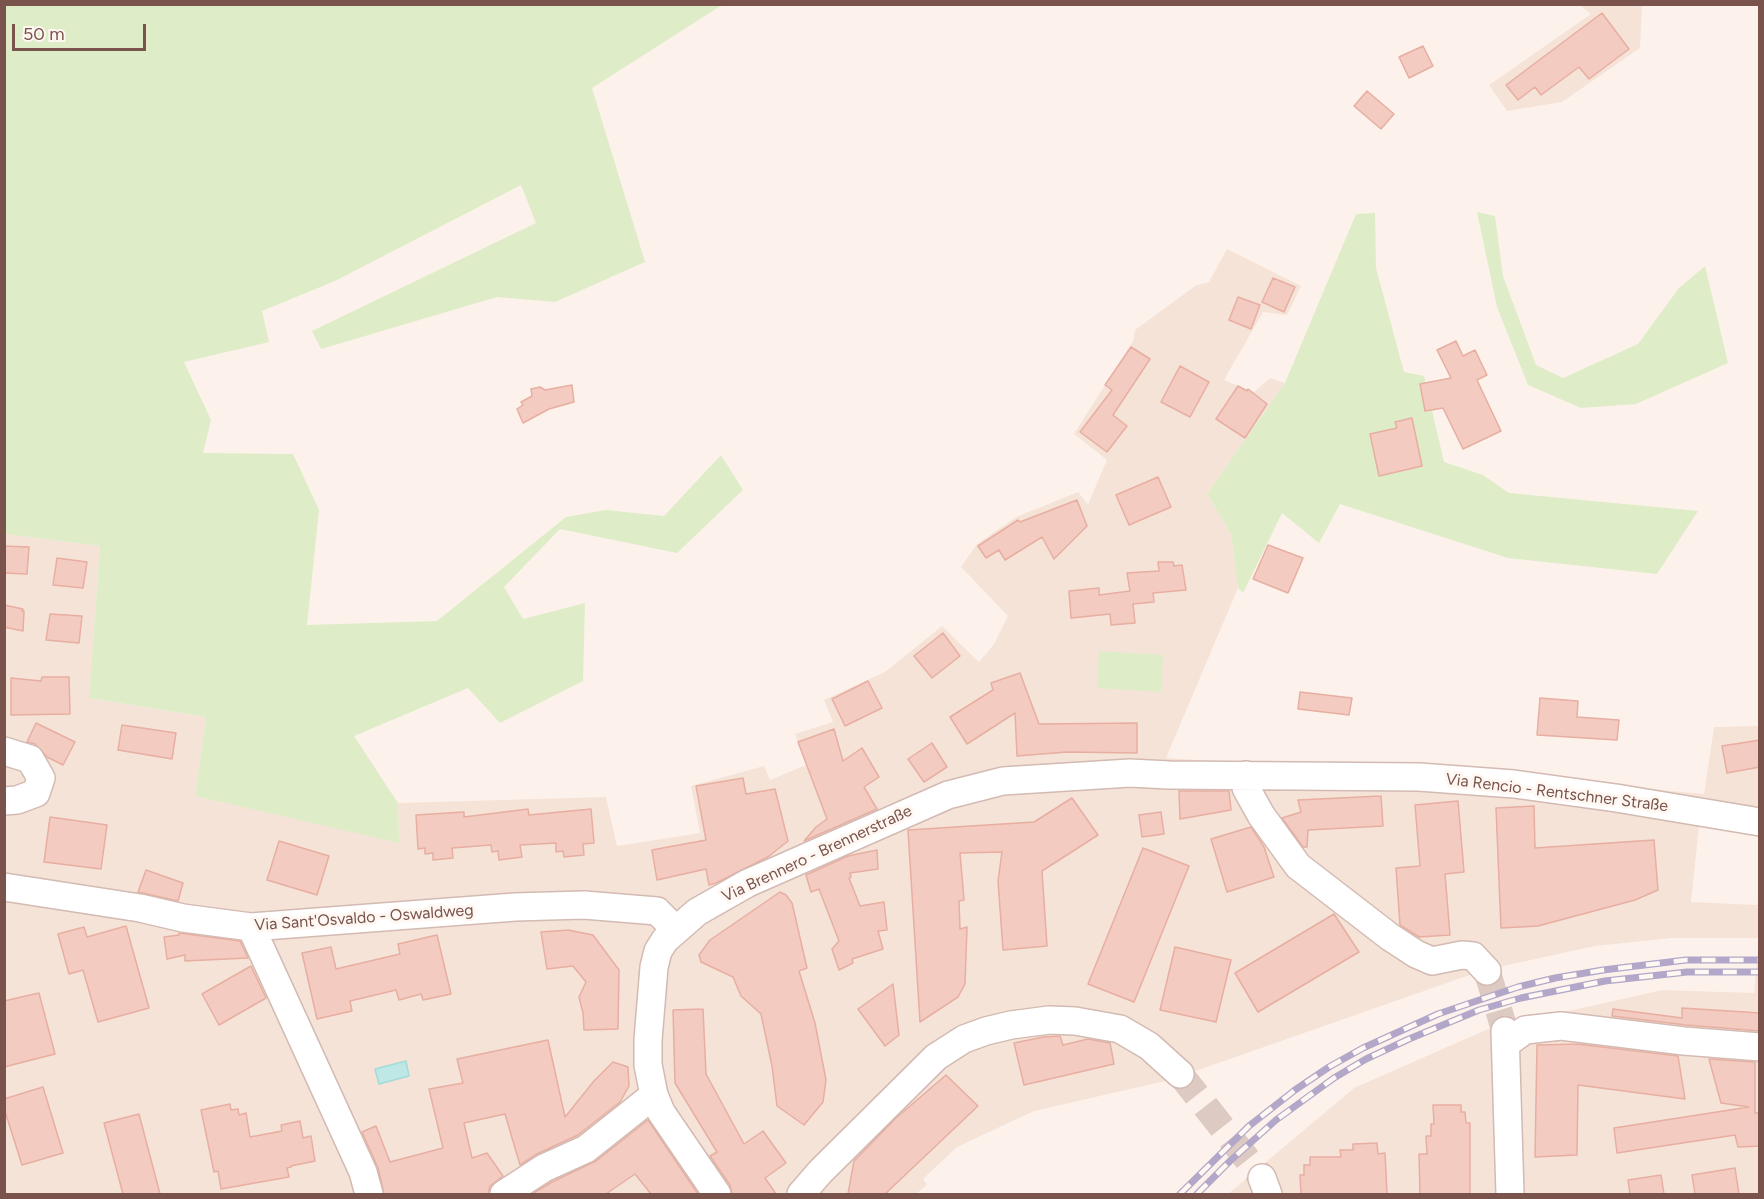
<!DOCTYPE html>
<meta charset="utf-8">
<style>
body{margin:0}
#map{position:relative;width:1764px;height:1199px;overflow:hidden;background:#fdf2eb;font-family:Figtree,sans-serif}
canvas{display:block}
.frame{position:absolute;inset:0;border:6px solid #7a534c;pointer-events:none}
.scale{position:absolute;left:12px;top:24px;width:134px;height:27px;box-sizing:border-box;border:3px solid #7a534c;border-top:0;padding-left:8px;font-size:18px;line-height:21px;white-space:nowrap;color:#7a534c;-webkit-text-stroke:4px #fff7f2;paint-order:stroke}
</style>
<div id="map">
<canvas width="1764" height="1199"></canvas>
<div class="frame"></div>
<div class="scale">50 m</div>
</div>
<script>
const context = document.querySelector('canvas').getContext('2d');
context.lineJoin = 'round';
function fillPath(path, color) { context.fillStyle = color; context.fill(path, 'evenodd'); }
const toPath = rows => new Path2D(rows.map(r => 'M' + r).join(''));
function strokePath(path, color, width, dash) { context.strokeStyle = color; context.lineWidth = width; context.lineCap = dash ? 'butt' : 'round'; context.setLineDash(dash || []); context.stroke(path); }
function drawText(font, color, halo, rows, align = 'center') {
  context.font = font + ' Figtree,sans-serif'; context.lineWidth = 6; context.setLineDash([]); context.textBaseline = 'middle'; context.strokeStyle = halo; context.fillStyle = color; for (const [text, x, y, turn = 0] of rows) {
    context.save(); context.translate(x, y); context.rotate((+turn || 0) * Math.PI / 180); context.textAlign = isNaN(turn) ? turn : align; if (halo) context.strokeText(text, 0, 0); context.fillText(text, 0, 0); context.restore();
  }
}
fillPath(toPath([
 [1580,5,1642,5,1640,48,1562,102,1507,111,1489,85,1591,14],
 [1227,249,1301,286,1287,315,1263,312,1224,380,1254,392,1270,378,1285,383,1207,494,1231,534,1238,588,1166,758,1618,786,1704,794,1714,727,1759,726,1759,835,1699,826,1691,902,1757,905,1759,896,1759,1194,1228,1194,1354,1088,1488,1029,1662,990,1754,993,1759,938,1672,938,1595,946,1481,971,1170,1080,1034,1111,957,1147,923,1179,927,1185,916,1194,5,1194,5,534,100,546,89,698,206,717,195,796,399,842,398,803,606,797,617,846,700,833,691,786,764,766,770,780,806,765,795,734,833,722,824,700,885,672,942,626,979,662,994,644,1008,616,961,567,977,544,1016,517,1078,492,1088,504,1107,460,1074,434,1133,341,1135,330,1195,286,1209,282]
]), '#f5e3d8');
fillPath(toPath([
 [5,4,722,5,592,88,645,262,555,302,497,297,321,349,312,331,536,223,521,185,335,281,262,311,269,342,184,362,211,420,203,453,293,454,319,510,307,625,437,621,566,517,606,510,664,516,721,455,743,490,677,553,560,529,504,587,523,619,585,603,583,681,500,723,468,688,354,736,398,803,399,843,195,796,206,717,89,698,100,546,5,534],
 [1477,212,1495,216,1503,276,1536,365,1563,378,1638,344,1679,288,1705,266,1728,363,1636,404,1581,408,1528,385,1497,307],
 [1375,213,1376,268,1404,372,1424,376,1444,462,1483,475,1509,493,1698,511,1657,574,1508,558,1340,504,1319,543,1282,513,1243,593,1238,588,1231,534,1207,494,1285,383,1356,214],
 [1099,651,1163,655,1161,692,1097,688]
]), '#deecc7');
const water = toPath([
 [406,1061,409,1076,379,1084,375,1069,406,1061]
]);
fillPath(water, '#bde8e6');
strokePath(water, '#a3dbd8', 1.5);
const building = toPath([
 [1602,13,1629,49,1589,79,1579,67,1541,95,1535,87,1518,100,1506,85,1602,13],
 [1423,46,1433,66,1409,78,1399,57,1423,46],
 [1367,91,1394,114,1381,129,1354,106,1367,91],
 [1273,278,1295,287,1284,312,1262,302,1273,278],
 [1238,297,1260,305,1251,329,1229,320,1238,297],
 [1456,341,1463,356,1475,350,1487,375,1477,380,1501,431,1463,449,1443,408,1425,411,1420,384,1451,378,1437,350,1456,341],
 [1131,347,1150,359,1113,415,1127,426,1107,452,1080,432,1112,390,1105,385,1131,347],
 [1180,366,1209,382,1190,417,1161,402,1180,366],
 [572,385,574,402,549,409,523,423,517,409,523,405,521,402,532,396,531,389,540,387,545,390,572,385],
 [1238,386,1247,391,1248,389,1267,404,1245,438,1216,419,1238,386],
 [1412,418,1422,466,1379,476,1370,434,1397,428,1395,422,1412,418],
 [1158,477,1171,507,1129,525,1116,495,1158,477],
 [1077,500,1087,526,1054,559,1042,537,1005,560,999,550,986,558,978,546,1018,520,1020,522,1077,500],
 [1268,545,1303,558,1288,593,1253,579,1268,545],
 [4,546,29,547,27,574,4,573,4,546],
 [57,558,87,562,83,588,53,585,57,558],
 [1158,562,1173,562,1174,566,1182,565,1186,590,1153,593,1154,602,1133,604,1135,623,1111,625,1110,614,1071,618,1069,591,1099,588,1099,595,1130,591,1127,573,1159,571,1158,562],
 [4,605,23,609,22,611,24,611,23,631,4,627,4,605],
 [50,614,82,616,79,643,46,640,50,614],
 [943,633,960,656,932,678,914,656,943,633],
 [1020,673,1039,724,1137,723,1137,753,1067,752,1017,756,1015,713,967,744,950,717,993,690,991,683,1020,673],
 [42,677,69,677,70,714,11,715,11,678,41,681,42,677],
 [868,681,882,708,845,726,832,699,868,681],
 [1300,692,1352,698,1349,715,1298,709,1300,692],
 [1540,698,1578,701,1577,717,1619,720,1617,740,1537,735,1540,698],
 [36,723,75,742,63,765,47,757,35,744,27,742,36,723],
 [122,725,176,733,172,759,118,750,122,725],
 [834,729,843,761,862,748,879,777,864,787,877,809,804,841,816,827,827,819,798,742,834,729],
 [1760,740,1760,767,1727,773,1722,746,1760,740],
 [932,743,947,767,924,782,908,759,932,743],
 [743,778,746,794,775,789,788,841,768,857,716,883,709,885,706,869,657,880,652,850,706,840,696,786,743,778],
 [1179,791,1229,791,1231,810,1180,819,1179,791],
 [1381,796,1383,826,1308,830,1307,847,1303,847,1282,818,1301,812,1298,800,1381,796],
 [1072,798,1098,835,1042,871,1047,946,1003,950,998,881,1002,852,960,853,964,900,959,901,960,929,967,927,965,984,958,997,920,1022,908,830,1034,822,1072,798],
 [1458,801,1464,872,1445,874,1450,935,1419,937,1400,925,1396,868,1420,866,1415,805,1458,801],
 [1534,806,1535,848,1654,840,1658,890,1635,900,1538,926,1501,928,1496,808,1534,806],
 [528,809,529,815,591,809,594,843,583,844,584,855,564,857,563,851,556,852,556,843,520,845,522,857,499,860,498,851,492,852,491,845,452,848,453,858,433,860,433,853,425,854,425,848,418,849,416,815,464,812,464,817,528,809],
 [1161,812,1164,834,1142,837,1139,815,1161,812],
 [50,817,107,825,101,869,44,862,50,817],
 [1251,827,1264,847,1274,877,1227,892,1211,839,1251,827],
 [279,841,329,856,317,895,267,880,279,841],
 [1143,848,1189,866,1134,1002,1088,984,1143,848],
 [877,850,878,869,850,873,851,877,849,878,860,906,884,902,887,930,878,931,883,949,852,959,853,963,839,970,832,949,839,941,819,889,811,892,806,875,848,856,877,850],
 [146,870,183,883,178,901,138,892,146,870],
 [780,892,786,895,792,903,807,968,799,971,815,1023,826,1080,823,1102,804,1125,777,1106,772,1066,761,1014,741,996,733,977,701,962,699,955,710,940,780,892],
 [1334,914,1359,952,1258,1012,1235,973,1334,914],
 [126,926,149,1008,98,1022,83,970,69,974,58,934,84,927,87,937,126,926],
 [568,930,593,935,619,970,618,1029,584,1030,583,1013,579,997,586,982,573,966,547,969,541,932,568,930],
 [179,933,240,941,248,958,185,961,185,955,167,959,164,937,179,935,179,933],
 [437,935,451,994,423,1000,421,994,399,1000,396,990,350,1001,352,1011,317,1019,302,953,331,947,336,969,400,954,398,944,437,935],
 [1175,947,1231,960,1216,1022,1160,1010,1175,947],
 [251,966,266,998,219,1025,202,994,251,966],
 [893,984,899,1035,885,1046,858,1009,893,984],
 [39,993,55,1054,4,1067,4,1001,39,993],
 [1682,1008,1760,1013,1760,1031,1686,1025,1612,1016,1613,1009,1682,1018,1682,1008],
 [703,1009,706,1074,744,1144,763,1131,786,1163,765,1178,776,1194,732,1194,730,1185,710,1156,717,1152,675,1083,673,1010,703,1009],
 [1060,1036,1063,1045,1088,1039,1110,1043,1114,1064,1024,1085,1014,1043,1043,1037,1060,1036],
 [548,1040,565,1117,594,1081,613,1062,628,1067,629,1086,620,1102,578,1135,537,1154,520,1165,505,1114,464,1123,472,1158,487,1153,503,1176,490,1186,488,1194,384,1194,378,1168,362,1132,376,1126,390,1162,443,1148,429,1089,463,1083,457,1059,548,1040],
 [1577,1044,1678,1056,1685,1099,1578,1085,1577,1155,1535,1157,1537,1045,1577,1044],
 [1709,1059,1755,1062,1755,1113,1760,1113,1760,1146,1738,1147,1735,1135,1617,1153,1614,1128,1749,1107,1721,1103,1709,1059],
 [946,1075,978,1106,885,1194,848,1194,854,1161,896,1118,946,1075],
 [43,1087,63,1153,22,1165,4,1108,4,1099,43,1087],
 [230,1104,231,1110,238,1109,239,1115,246,1113,250,1137,282,1131,281,1125,300,1121,303,1138,311,1136,315,1161,291,1166,291,1167,287,1168,289,1177,221,1189,218,1171,214,1172,201,1110,230,1104],
 [1433,1105,1461,1105,1461,1112,1465,1112,1466,1123,1470,1123,1470,1194,1420,1194,1419,1154,1427,1154,1426,1136,1431,1136,1431,1124,1434,1124,1433,1105],
 [139,1114,160,1194,123,1194,104,1123,139,1114],
 [648,1120,698,1194,651,1194,635,1174,606,1194,532,1194,552,1182,596,1161,648,1120],
 [1377,1143,1378,1154,1385,1153,1387,1194,1301,1194,1300,1175,1304,1175,1304,1165,1310,1165,1310,1157,1341,1157,1340,1150,1353,1150,1353,1144,1377,1143],
 [1735,1168,1739,1194,1695,1194,1692,1175,1735,1168],
 [1661,1175,1664,1194,1630,1194,1628,1180,1661,1175]
]);
fillPath(building, '#f4cbc1');
strokePath(building, '#e7aea1', 1.5);
strokePath(toPath([
 [1487,971,1505,1031],
 [1180,1074,1262,1178]
]), '#dccac3', 27, [27, 14]);
const minor = toPath([
 [4,751,30,759,41,778,36,793,17,800,4,801],
 [1246,775,1246,788,1261,815,1298,866,1390,937,1416,954,1432,961,1462,955,1473,956,1487,971],
 [4,887,140,908,183,918,251,927,515,907,583,905],
 [584,905,657,911,675,929],
 [251,927,363,1172,369,1194],
 [1505,1031,1510,1194],
 [1507,1043,1525,1030,1561,1026,1684,1041,1760,1047],
 [1262,1178,1268,1194],
 [504,1194,544,1168,586,1149,654,1095],
 [717,1194,661,1112,654,1095,648,1065,648,1040,654,967,658,951,665,940,697,912,748,883,948,795,1003,781,1130,773,1169,775,1419,777,1514,784,1616,798,1760,822],
 [801,1194,820,1172,936,1057,964,1039,986,1031,1011,1025,1049,1020,1075,1021,1120,1029,1149,1046,1180,1074]
]);
strokePath(minor, '#d3bab2', 30);
strokePath(minor, '#fff', 27);
const rail = toPath([
 [1180,1194,1249,1126,1295,1090,1329,1067,1363,1048,1438,1014,1518,987,1555,978,1603,970,1686,960,1760,960],
 [1197,1194,1230,1161,1276,1120,1334,1078,1366,1059,1409,1039,1479,1010,1521,998,1605,981,1687,972,1760,972]
]);
strokePath(rail, '#b2a7c9', 7);
strokePath(rail, '#fff7f2', 4.5, [14]);
drawText('16px', '#7a534c', '#fff7f2', [
 ["Via Rencio - Rentschner Straße",1557,793,7],
 ["Via Brennero - Brennerstraße",817,854,-25],
 ["Via Sant'Osvaldo - Oswaldweg",364,918,-4]
]);
</script>
